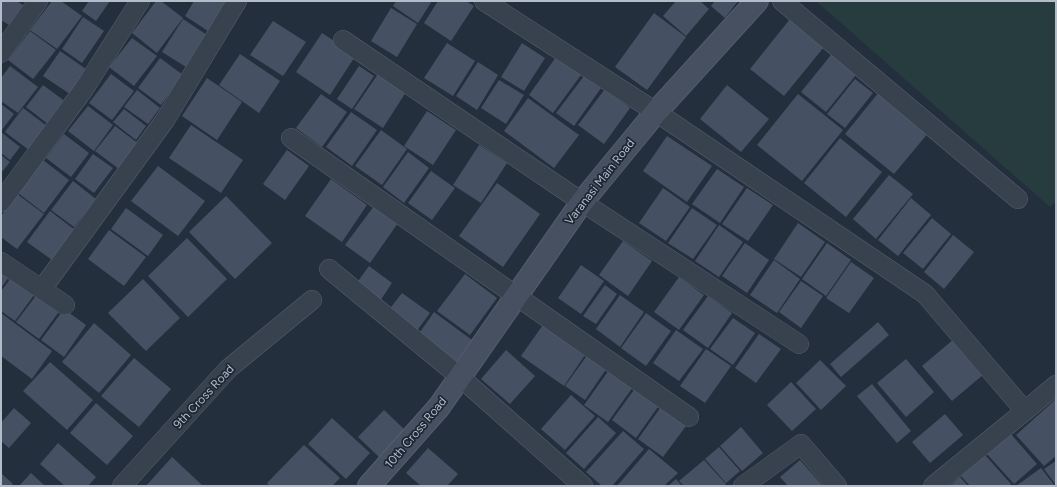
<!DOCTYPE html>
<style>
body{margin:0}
#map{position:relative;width:1057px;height:487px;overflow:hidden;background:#242f3e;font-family:Figtree,sans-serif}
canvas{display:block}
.frame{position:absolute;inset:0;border:2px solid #b4bcc9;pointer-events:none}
</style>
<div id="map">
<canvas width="1057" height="487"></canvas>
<div class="frame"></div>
</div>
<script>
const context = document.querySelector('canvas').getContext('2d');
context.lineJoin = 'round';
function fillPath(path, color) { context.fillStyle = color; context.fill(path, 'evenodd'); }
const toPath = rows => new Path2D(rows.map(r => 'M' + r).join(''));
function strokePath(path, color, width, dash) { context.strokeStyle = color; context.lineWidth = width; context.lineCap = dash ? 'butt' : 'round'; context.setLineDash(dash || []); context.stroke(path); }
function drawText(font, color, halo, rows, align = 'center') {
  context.font = font + ' Figtree,sans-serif'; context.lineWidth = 3.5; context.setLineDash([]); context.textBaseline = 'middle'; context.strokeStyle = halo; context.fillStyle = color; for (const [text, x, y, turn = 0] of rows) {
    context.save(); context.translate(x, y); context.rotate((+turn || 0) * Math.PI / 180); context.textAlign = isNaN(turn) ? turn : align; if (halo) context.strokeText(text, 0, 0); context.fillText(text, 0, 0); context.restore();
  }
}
fillPath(toPath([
 [816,1,1056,1,1056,202,1050,207]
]), '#263c3f');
fillPath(toPath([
 [1,1,17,1,24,6,9,25,1,20],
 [52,1,61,1,82,16,57,49,30,30],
 [89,1,110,1,96,21,82,11],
 [156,1,161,1,183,18,157,53,132,33],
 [194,1,227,1,208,31,185,16],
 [396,1,432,1,418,23,393,6],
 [438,1,466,1,474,6,451,41,424,23],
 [676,1,700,1,709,9,686,36,663,16],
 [715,1,738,1,725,18,711,6],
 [391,8,417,24,397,57,371,41],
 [654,13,686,37,647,90,615,67],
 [83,17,104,31,82,63,62,49],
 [183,19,207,35,186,67,162,52],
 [790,19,824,47,784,96,750,69],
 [273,21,306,42,283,76,250,55],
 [30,31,56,50,33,79,8,60],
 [322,33,356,55,330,95,296,72],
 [132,38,157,56,134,86,109,67],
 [447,43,475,61,453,96,424,78],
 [522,43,545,58,524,91,501,77],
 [835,50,860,70,826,112,801,92],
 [60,51,86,69,70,94,43,76],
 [240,54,280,81,259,113,219,85],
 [556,57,581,75,553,113,529,95],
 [160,58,183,75,161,105,138,88],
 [478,62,498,75,477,110,456,96],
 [10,66,38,87,18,113,1,101,1,78],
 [359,66,374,76,352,109,337,99],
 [111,74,134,91,112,120,89,103],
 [378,74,406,92,383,128,354,109],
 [584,76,601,88,574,126,556,113],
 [207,78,242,102,217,140,182,116],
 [855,79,873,93,845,128,827,114],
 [499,80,524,95,506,124,481,108],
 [43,85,66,102,48,124,26,107],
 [727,85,769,119,741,152,700,119],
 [605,89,630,108,604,144,578,125],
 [137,90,160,108,148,124,124,107],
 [879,92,929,132,894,174,845,134],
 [321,94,347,112,322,147,296,128],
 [798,94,843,130,802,181,757,145],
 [528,98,579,135,554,168,504,131],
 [1,104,14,114,1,131],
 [88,106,113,125,94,151,68,131],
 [23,108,47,126,29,150,5,132],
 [124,109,146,126,136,140,113,122],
 [427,111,456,130,433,165,404,146],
 [351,112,377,130,352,166,326,147],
 [191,125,243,160,221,193,169,158],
 [115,126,139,144,119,169,95,151],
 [381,130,407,149,382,185,355,166],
 [1,132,20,147,10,160,1,153],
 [64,134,89,153,71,177,46,158],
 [667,136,712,166,687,202,643,171],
 [840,138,882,172,846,217,804,183],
 [479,145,507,163,481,203,453,185],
 [287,150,309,166,285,200,263,184],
 [408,152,429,168,404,203,383,187],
 [93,154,113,168,94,193,75,179],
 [1,155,10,162,1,173],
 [43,160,69,180,44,213,18,193],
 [158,166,205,201,178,236,131,201],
 [717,169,744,187,720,223,692,204],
 [431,171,455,188,432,220,408,203],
 [889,175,913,194,876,239,853,219],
 [331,179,367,205,342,242,305,216],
 [73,181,96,199,74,227,51,210],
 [497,183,540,214,503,267,459,236],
 [663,188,690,207,666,241,639,223],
 [747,188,773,205,748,241,722,224],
 [17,194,44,214,17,249,1,237,1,216],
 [226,196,272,243,235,279,189,232],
 [911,198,931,215,898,256,878,240],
 [374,206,398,223,370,263,345,245],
 [126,208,163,235,148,256,111,229],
 [692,208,717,225,693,259,668,243],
 [50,211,75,230,52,260,27,242],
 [932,218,951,234,923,269,903,253],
 [798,223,825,242,801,277,774,259],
 [719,225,743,242,719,277,695,261],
 [109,230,146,257,124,286,88,259],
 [953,235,974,252,944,289,924,272],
 [187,238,227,279,188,317,148,276],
 [623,241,652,261,628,296,599,275],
 [745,243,769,260,747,293,722,276],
 [827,243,851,260,826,296,802,279],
 [774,260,800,279,777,313,750,295],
 [851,262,874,278,849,313,826,298],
 [581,265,604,281,581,314,558,298],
 [1,266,12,273,1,288],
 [369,266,392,283,380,301,356,284],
 [14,274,37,291,15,321,1,311,1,291],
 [465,274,497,298,470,335,437,311],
 [679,277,704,295,679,330,654,312],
 [143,279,180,318,146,351,108,313],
 [801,281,823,296,801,328,779,312],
 [605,285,617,294,596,324,583,316],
 [38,293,61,309,39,339,16,322],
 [402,293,430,313,416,332,388,311],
 [620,295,644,312,620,347,596,329],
 [708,296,732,313,708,348,683,330],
 [64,309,86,325,64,357,41,340],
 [434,312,472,340,455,363,418,335],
 [1,313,52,351,32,379,1,356],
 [646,313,671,331,646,366,621,348],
 [733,318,755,333,733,365,710,349],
 [545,322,587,352,564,386,521,356],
 [878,322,889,335,841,377,830,364],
 [94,323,131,355,99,393,62,362],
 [676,330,703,349,679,381,653,363],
 [759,334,781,349,756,383,735,368],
 [954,339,984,374,952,401,922,366],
 [706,349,731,366,705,403,680,386],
 [506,350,535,376,510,404,481,379],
 [588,354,607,368,585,400,565,386],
 [134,358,171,389,139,427,101,396],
 [906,359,934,392,906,417,877,383],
 [820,360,846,386,821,410,796,383],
 [50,362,93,400,67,430,23,391],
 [609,370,633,387,608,422,584,405],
 [791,382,816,409,792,431,767,405],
 [872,384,911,431,897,443,857,396],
 [636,387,660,404,636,438,612,420],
 [571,395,595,416,565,450,541,429],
 [1056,399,1056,456,1044,466,1016,435],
 [96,403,133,436,107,465,70,433],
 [663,404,689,422,663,457,638,439],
 [14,408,31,423,9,448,1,441,1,423],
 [384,410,405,430,379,457,358,437],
 [945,414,963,435,930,463,912,442],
 [598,417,616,433,584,469,566,453],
 [332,418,370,453,346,479,308,444],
 [741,427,763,453,742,471,720,446],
 [623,431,644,449,612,486,602,486,586,472],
 [1010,433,1037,464,1014,484,986,453],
 [58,443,96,477,88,486,65,486,40,464],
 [304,445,340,478,332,486,270,486,267,483],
 [719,447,740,471,726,483,705,459],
 [428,448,458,474,447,486,421,486,406,473],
 [649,449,678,473,664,486,617,486],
 [985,455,1011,484,1009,486,970,486,961,476],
 [172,457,203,486,146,486],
 [704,460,726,484,724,486,684,486,679,481],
 [800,460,823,486,788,486,780,477],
 [1056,461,1056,485,1044,469],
 [1041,468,1055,486,1016,486],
 [1,473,13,484,10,486,1,486],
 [31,473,45,486,19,486],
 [960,477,968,486,950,486],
 [676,479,682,486,668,486]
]), '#455162');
const street = toPath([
 [484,1,656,112,925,294,1025,411,933,486],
 [782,1,1018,199],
 [343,40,582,202,799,344],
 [1,53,38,1],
 [291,138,689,417],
 [1,202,84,89,140,1],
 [1,262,65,305],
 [329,269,460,377,583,486],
 [42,289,165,120,237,1],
 [1025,411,1056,385],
 [122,486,228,369,312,300],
 [743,486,801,444,837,486]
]);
const secondary = toPath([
 [369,486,439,407,582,202,656,112,757,1]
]);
strokePath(street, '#565f6c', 20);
strokePath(secondary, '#565f6c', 24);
strokePath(street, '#38414e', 19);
strokePath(secondary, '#465061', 22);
drawText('12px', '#b4bcc9', '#1d2633', [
 ["Varanasi Main Road",600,182,-52],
 ["9th Cross Road",204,397,-47],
 ["10th Cross Road",416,433,-50]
]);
</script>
